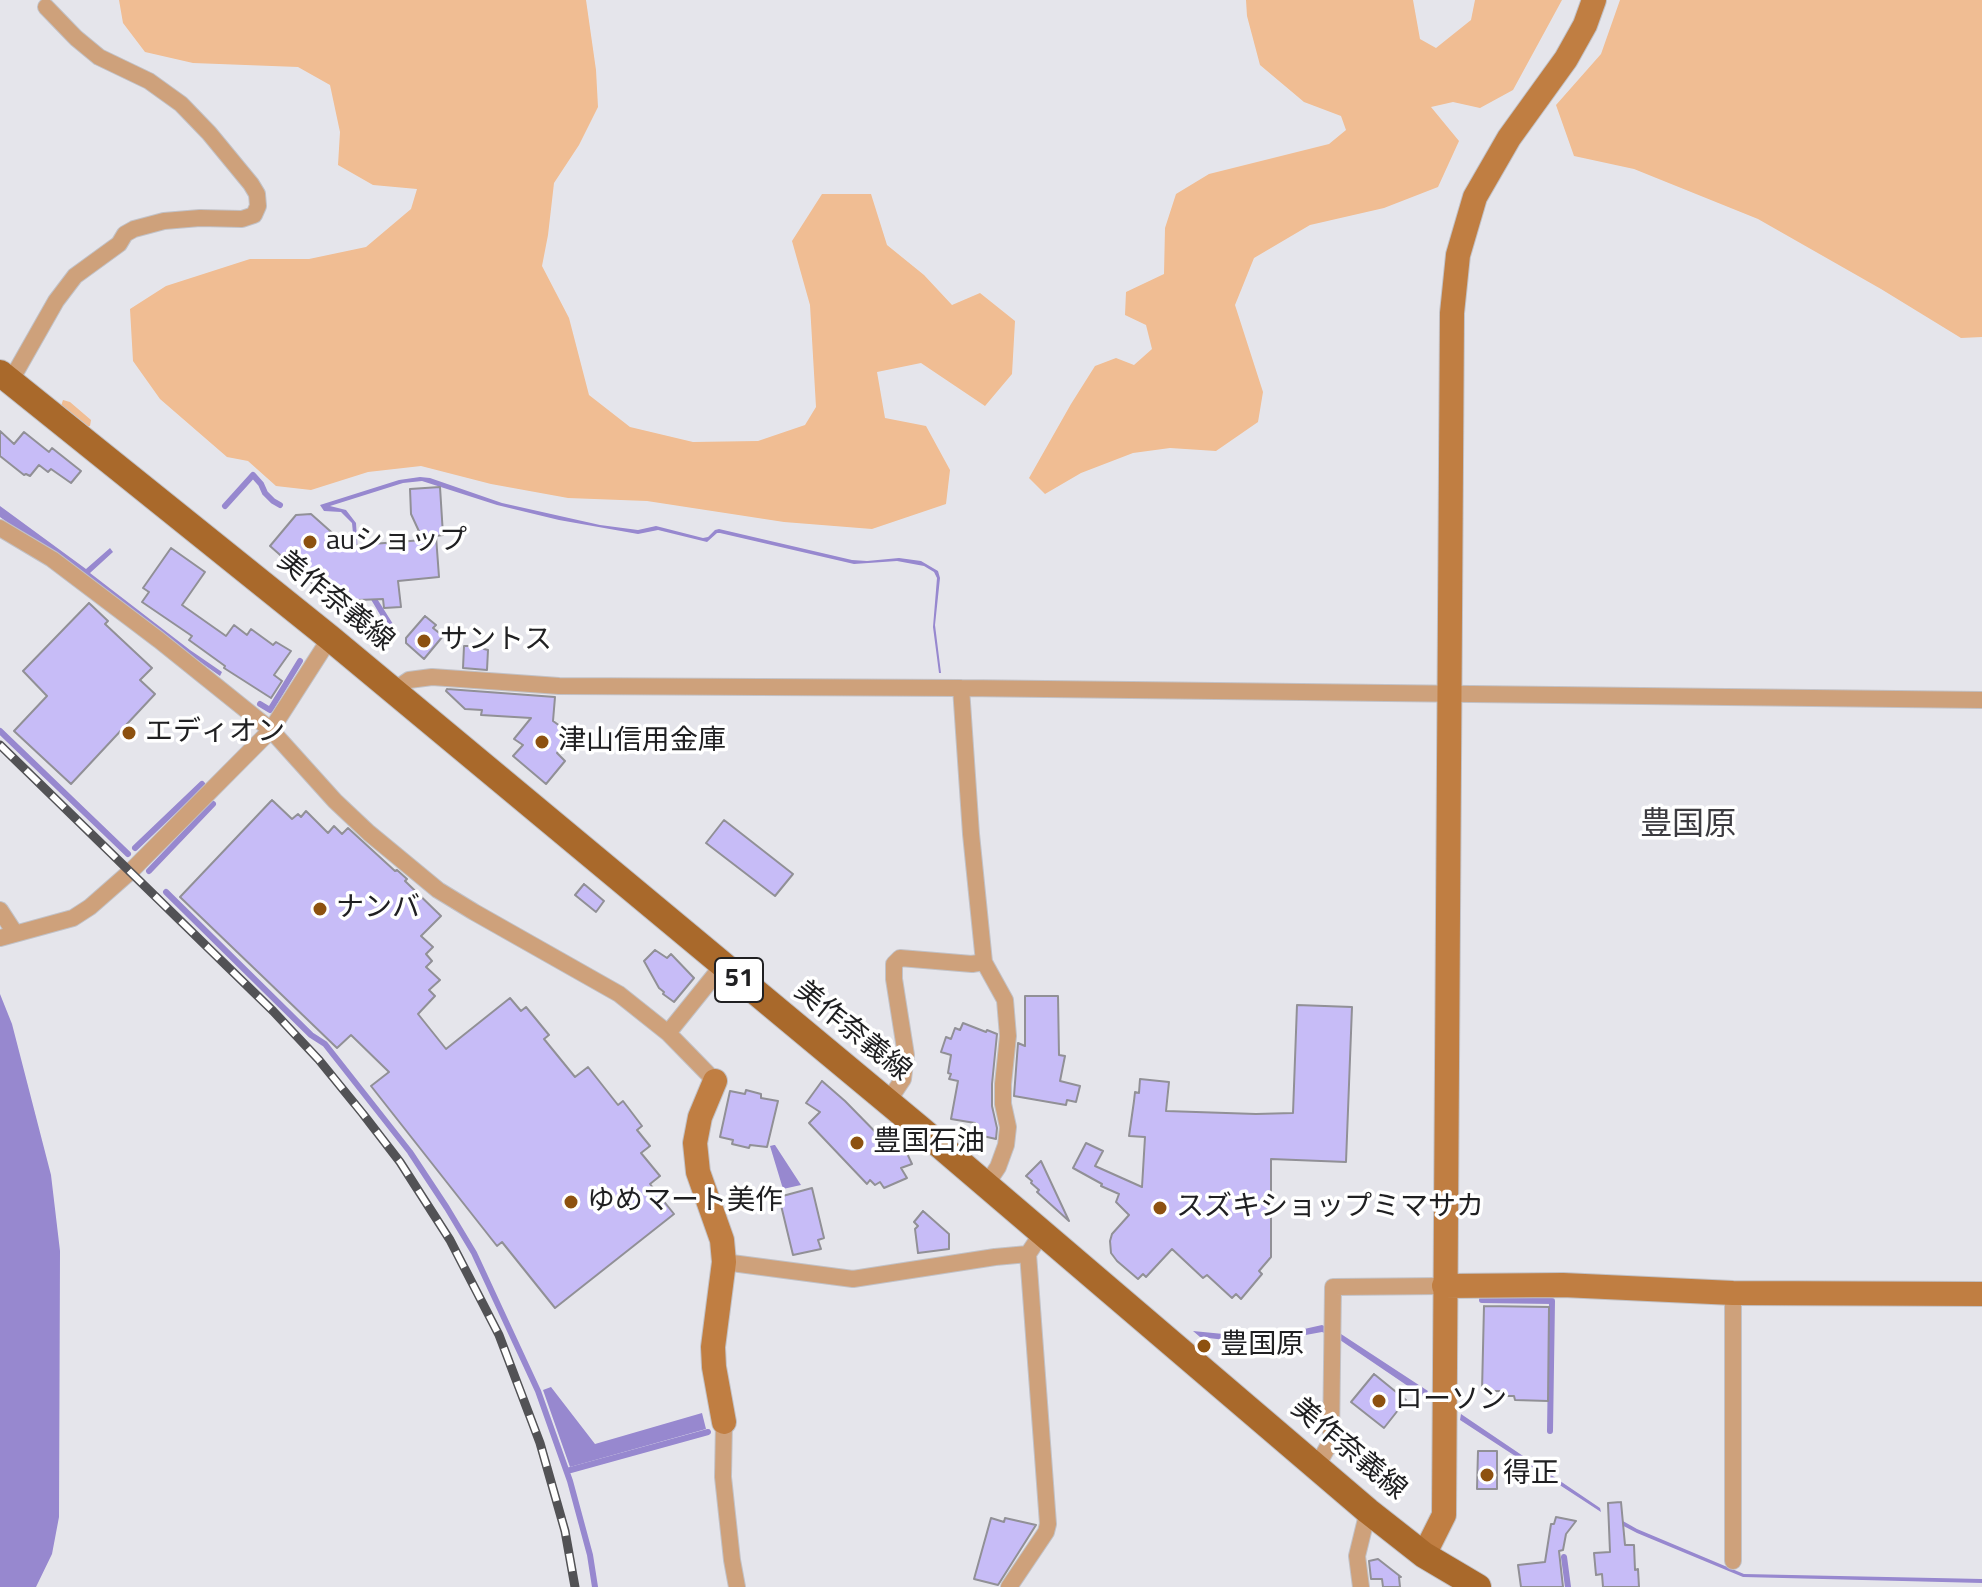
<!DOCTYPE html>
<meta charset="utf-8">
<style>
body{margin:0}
canvas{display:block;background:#e5e5eb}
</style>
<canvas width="1982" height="1587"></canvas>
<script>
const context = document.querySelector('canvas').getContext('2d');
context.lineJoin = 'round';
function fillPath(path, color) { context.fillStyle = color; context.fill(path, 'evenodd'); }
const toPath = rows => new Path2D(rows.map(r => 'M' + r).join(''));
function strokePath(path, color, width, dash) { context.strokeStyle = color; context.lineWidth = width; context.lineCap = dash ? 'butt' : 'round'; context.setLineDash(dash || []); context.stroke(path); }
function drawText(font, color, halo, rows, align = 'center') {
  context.font = font + ' "Titillium Web","Noto Sans JP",sans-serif'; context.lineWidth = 7; context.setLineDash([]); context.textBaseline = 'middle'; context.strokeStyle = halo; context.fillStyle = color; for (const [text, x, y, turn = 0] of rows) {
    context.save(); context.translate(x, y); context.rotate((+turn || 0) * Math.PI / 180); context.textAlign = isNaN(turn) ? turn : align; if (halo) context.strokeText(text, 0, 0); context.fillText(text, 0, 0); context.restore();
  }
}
fillPath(toPath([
 [119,0,586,0,596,70,598,107,579,145,554,183,548,235,542,266,569,318,589,395,630,427,693,442,758,441,805,425,816,407,810,305,792,241,822,194,871,194,887,245,924,275,952,305,980,293,1015,321,1012,374,985,406,921,363,877,372,885,418,926,426,950,470,946,504,872,529,784,522,647,501,568,498,491,484,421,466,368,472,311,490,276,486,248,461,227,457,160,399,133,361,130,309,166,286,250,259,309,259,366,247,411,209,417,189,373,185,338,165,340,132,330,85,298,67,193,63,145,52,123,23],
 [1246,0,1413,0,1420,39,1436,48,1471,20,1475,0,1562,0,1513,90,1480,108,1453,102,1431,107,1459,141,1438,187,1384,208,1310,225,1254,258,1235,305,1263,392,1258,422,1216,451,1170,448,1133,453,1081,473,1045,494,1029,478,1071,404,1095,366,1116,358,1134,365,1152,349,1146,325,1125,315,1126,292,1164,274,1165,228,1176,194,1209,174,1329,144,1346,130,1341,116,1304,102,1260,65,1247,16],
 [1620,0,1982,0,1982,337,1961,338,1881,289,1758,219,1634,169,1574,156,1556,105,1601,54],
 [63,400,70,402,91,420,90,426,85,426,61,406]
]), '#f0bd93');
fillPath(toPath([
 [420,477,430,478,502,503,600,525,638,530,656,526,703,538,708,537,715,530,719,529,852,560,867,561,899,558,921,561,938,571,940,578,935,625,941,673,939,673,933,627,937,578,934,572,924,566,897,561,854,564,720,533,717,533,707,542,658,530,638,534,559,520,497,505,422,481,403,483,330,506,346,510,356,523,359,570,393,624,388,628,357,576,352,523,341,512,324,511,320,505,399,480],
 [0,506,86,569,110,548,113,552,90,573,190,650,222,672,220,676,175,644,107,590,103,589,74,571,0,517],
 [0,994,12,1024,51,1175,60,1251,59,1517,52,1554,36,1587,0,1587],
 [774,1145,775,1145,801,1185,783,1189,770,1146],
 [1322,1325,1341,1334,1428,1391,1424,1397,1340,1340,1322,1332,1273,1341,1251,1343,1200,1337,1193,1331,1254,1337,1282,1334],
 [551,1387,595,1444,702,1413,706,1429,570,1467,543,1390],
 [1461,1414,1600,1508,1601,1512,1460,1420],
 [1614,1516,1637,1529,1744,1574,1982,1579,1982,1583,1743,1577,1637,1533,1614,1521]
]), '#9788cf');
strokePath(toPath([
 [225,506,253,475,261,484,265,493,273,501,280,505],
 [260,704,270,710,300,661],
 [0,731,128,854],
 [135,848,202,784],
 [149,871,213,804],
 [166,892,311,1035,325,1044,410,1152,447,1208,474,1253,538,1391,570,1481,590,1555,595,1587],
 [1482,1300,1552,1301,1550,1431],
 [567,1471,708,1432],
 [1564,1557,1568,1587]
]), '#9788cf', 6);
const building = toPath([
 [0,431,14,444,24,432,49,452,52,448,81,471,71,483,51,469,48,472,39,465,30,476,26,474,24,475,0,456,0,431],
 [440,487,443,535,436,536,439,577,398,581,401,607,384,608,383,599,358,600,347,614,270,546,296,515,311,514,347,546,423,540,411,514,410,489,440,487],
 [171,548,205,572,182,605,226,636,234,625,247,635,251,629,273,645,276,642,291,651,274,675,282,681,271,698,224,668,225,666,189,640,192,636,142,602,149,592,143,588,171,548],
 [89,603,108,621,105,624,152,668,140,680,155,694,71,784,14,731,47,696,23,671,89,603],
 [425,616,436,625,433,628,443,636,424,659,406,643,406,638,425,616],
 [464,646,484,646,484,649,488,650,487,670,463,668,464,646],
 [447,689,555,697,553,721,567,731,561,738,565,742,557,753,565,761,546,784,513,756,523,745,514,739,531,718,481,715,482,710,465,709,446,691,447,689],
 [272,800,292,819,298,814,301,817,306,811,328,833,334,826,342,834,348,828,395,871,397,870,407,879,405,881,441,916,421,936,433,947,426,954,432,961,426,967,440,980,429,990,435,996,418,1014,446,1049,510,998,521,1011,526,1007,549,1035,544,1039,575,1077,588,1067,618,1105,623,1101,642,1126,637,1130,650,1146,641,1153,660,1176,650,1184,674,1214,555,1308,502,1242,497,1246,371,1086,389,1072,351,1035,337,1048,180,897,272,800],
 [724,820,793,874,775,896,706,843,724,820],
 [584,884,604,901,596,912,575,895,584,884],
 [655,950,667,958,671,954,694,978,674,1002,663,994,664,992,659,988,644,961,655,950],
 [1025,996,1058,996,1059,1055,1065,1056,1060,1081,1080,1086,1076,1102,1067,1100,1066,1105,1014,1096,1018,1043,1025,1046,1025,996],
 [1297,1005,1352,1007,1346,1162,1271,1159,1271,1257,1259,1271,1262,1274,1241,1299,1236,1294,1232,1298,1207,1275,1203,1278,1172,1249,1146,1277,1143,1274,1138,1279,1117,1261,1111,1253,1110,1241,1112,1234,1129,1215,1116,1202,1119,1194,1101,1186,1102,1184,1073,1168,1086,1143,1103,1151,1095,1166,1142,1187,1145,1137,1129,1136,1134,1101,1135,1092,1139,1093,1140,1079,1169,1082,1166,1111,1256,1114,1293,1113,1297,1005],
 [963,1023,986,1032,987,1030,997,1034,992,1084,992,1106,997,1128,996,1139,974,1134,975,1123,951,1119,958,1081,949,1079,951,1074,948,1073,951,1055,941,1052,946,1037,951,1039,955,1028,960,1030,963,1023],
 [822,1081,845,1101,896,1153,905,1149,912,1164,901,1168,907,1178,884,1188,880,1182,875,1185,870,1180,867,1184,809,1123,820,1112,806,1103,822,1081],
 [746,1090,761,1094,761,1098,778,1101,767,1147,750,1145,749,1148,732,1144,733,1140,720,1137,730,1091,745,1094,746,1090],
 [1041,1161,1069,1221,1037,1192,1039,1190,1031,1183,1032,1181,1026,1176,1041,1161],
 [812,1188,824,1238,818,1240,821,1249,793,1255,779,1197,812,1188],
 [923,1211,949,1234,949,1249,918,1253,915,1229,918,1226,914,1222,923,1211],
 [1484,1306,1549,1307,1548,1401,1515,1400,1514,1396,1504,1396,1504,1391,1482,1391,1484,1306],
 [1374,1374,1406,1400,1384,1428,1351,1402,1374,1374],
 [1478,1451,1497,1451,1497,1489,1477,1489,1478,1451],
 [1621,1502,1625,1545,1634,1545,1635,1570,1638,1569,1639,1587,1603,1587,1602,1574,1596,1575,1594,1553,1610,1552,1608,1503,1621,1502],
 [1556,1517,1576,1521,1566,1534,1563,1550,1559,1551,1563,1587,1521,1587,1518,1565,1545,1562,1551,1524,1554,1524,1556,1517],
 [991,1518,1004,1522,1005,1518,1036,1525,998,1585,974,1579,991,1518],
 [1378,1559,1401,1577,1399,1577,1400,1587,1383,1587,1382,1579,1371,1579,1369,1561,1378,1559]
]);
fillPath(building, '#c7bcf7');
strokePath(building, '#919096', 2);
const street = toPath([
 [10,382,56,301,75,276,119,244,125,234,134,229,164,221,200,218,242,219,254,215,258,206,257,194,251,184,209,133,181,104,149,81,99,57,76,38,46,7],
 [0,528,52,559,159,640,271,730,335,801,369,833,438,890,474,912,619,994,668,1033,715,1081],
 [961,688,971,834,984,962,1005,1000,1008,1036,1003,1084,1003,1104,1008,1127,1006,1145,998,1167,986,1185],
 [393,691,409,680,432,677,559,686,961,688,1982,700],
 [0,910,15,933],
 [0,938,73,918,90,907,131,871,271,730,330,638],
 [668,1033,722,966],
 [887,1103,903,1079,906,1055,894,979,894,964,900,958,972,964,984,962],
 [724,1262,853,1279,995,1257,1028,1254],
 [724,1422,723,1477,732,1560,737,1587],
 [1317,1466,1331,1441,1333,1287,1444,1286],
 [1733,1561,1733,1293],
 [1009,1587,1046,1532,1048,1524,1028,1254,1042,1233],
 [1361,1587,1357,1556,1368,1511]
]);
const secondary = toPath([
 [715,1081,700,1117,695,1143,698,1172,722,1240,724,1262,713,1347,714,1367,724,1422],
 [1444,1286,1563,1285,1733,1293,1982,1294],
 [1424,1555,1444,1515,1452,313,1458,255,1475,197,1509,138,1566,59,1585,25,1594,0]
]);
const primary = toPath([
 [0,373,330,638,923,1131,1368,1511,1424,1555,1478,1587]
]);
strokePath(street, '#c2c2c7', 18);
strokePath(secondary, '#c2c2c7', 26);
strokePath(primary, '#c2c2c7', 28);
strokePath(street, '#cea17b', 16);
strokePath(secondary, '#c07e42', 24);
strokePath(primary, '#a9692b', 26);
const rail = toPath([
 [0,745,273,1011,319,1060,363,1114,400,1162,450,1240,499,1335,540,1443,565,1531,575,1587]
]);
strokePath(rail, '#525255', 9);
strokePath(rail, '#fff', 6, [18]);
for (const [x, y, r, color] of [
 [310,542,8,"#8d5110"],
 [424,641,8,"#8d5110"],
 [129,733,8,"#8d5110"],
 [542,742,8,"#8d5110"],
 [320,909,8,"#8d5110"],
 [857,1143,8,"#8d5110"],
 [571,1202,8,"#8d5110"],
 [1160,1208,8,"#8d5110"],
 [1204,1346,8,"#8d5110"],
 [1379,1401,8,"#8d5110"],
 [1487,1475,8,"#8d5110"]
]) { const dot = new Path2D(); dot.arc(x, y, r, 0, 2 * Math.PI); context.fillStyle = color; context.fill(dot); strokePath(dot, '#fff', 3); }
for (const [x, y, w] of [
 [739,980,48]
]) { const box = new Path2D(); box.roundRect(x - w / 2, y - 22, w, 44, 6); context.fillStyle = '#fff'; context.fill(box); strokePath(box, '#202022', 2); }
drawText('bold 26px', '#202022', null, [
 ["51",739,980]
]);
drawText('28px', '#202022', '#fff', [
 ["auショップ",326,542],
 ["サントス",440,641],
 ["エディオン",145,733],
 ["津山信用金庫",558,742],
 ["ナンバ",336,909],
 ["豊国石油",873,1143],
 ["ゆめマート美作",587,1202],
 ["スズキショップミマサカ",1176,1208],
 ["豊国原",1220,1346],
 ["ローソン",1395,1401],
 ["得正",1503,1475]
], 'left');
drawText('28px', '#202022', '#fff', [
 ["美作奈義線",335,602,39],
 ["美作奈義線",852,1032,39],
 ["美作奈義線",1348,1450,40]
]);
drawText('32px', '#3c3b40', '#fff', [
 ["豊国原",1688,826]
]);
</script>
